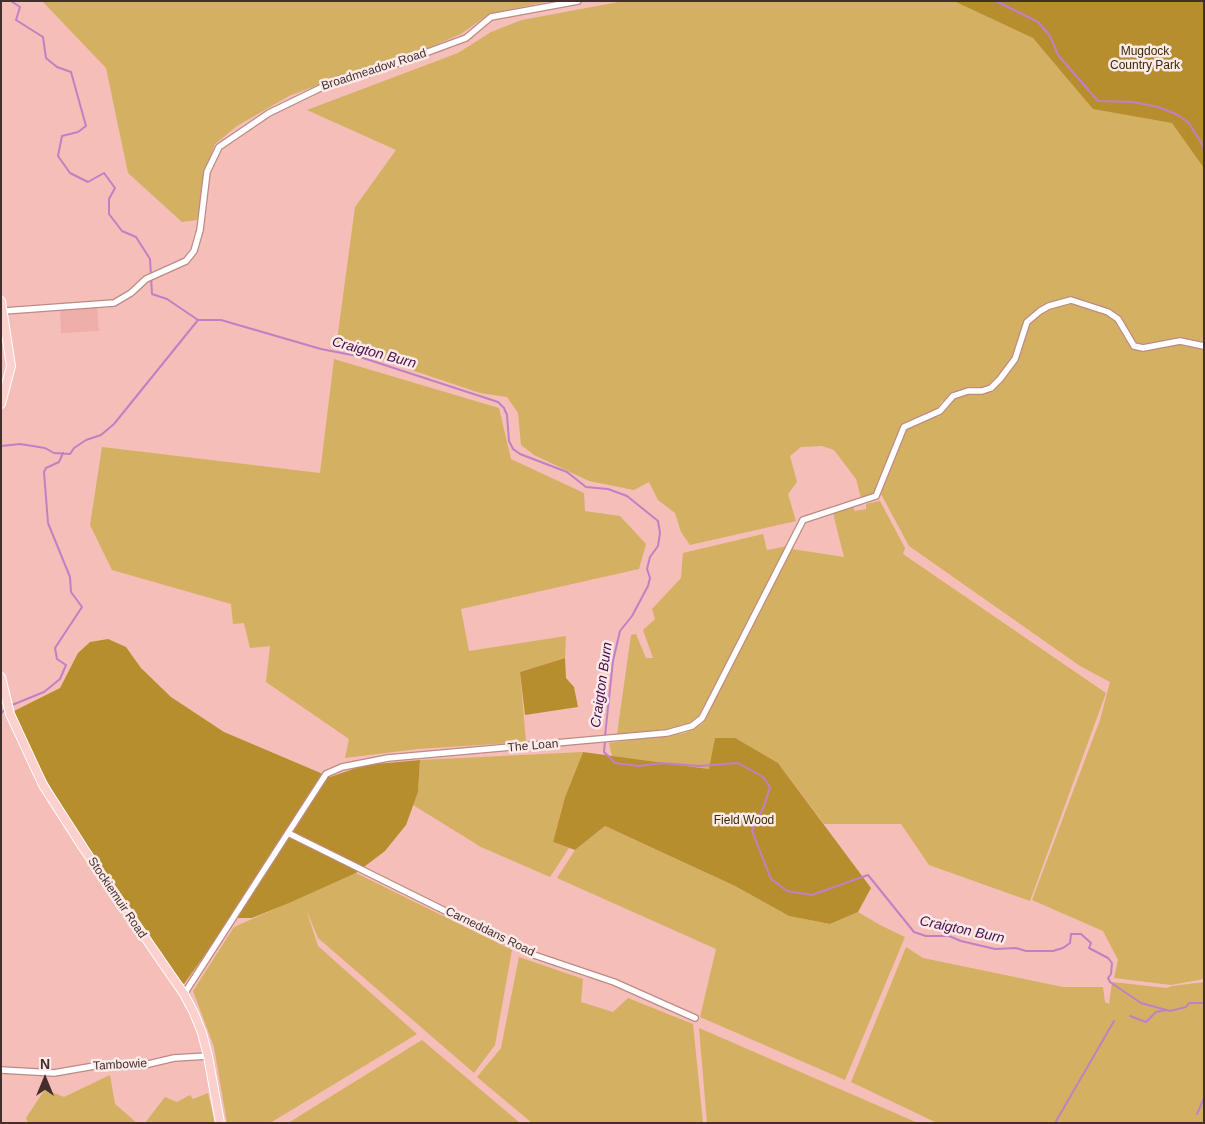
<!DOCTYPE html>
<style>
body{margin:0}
#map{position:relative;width:1205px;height:1124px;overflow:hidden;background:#f5beb8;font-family:Helvetica,sans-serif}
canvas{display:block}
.frame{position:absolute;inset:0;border:2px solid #442e2c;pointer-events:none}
.north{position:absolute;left:20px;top:1054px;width:50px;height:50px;-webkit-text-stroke:4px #fbeae8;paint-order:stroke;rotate:0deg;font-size:14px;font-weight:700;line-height:20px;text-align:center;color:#442e2c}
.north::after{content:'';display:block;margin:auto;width:18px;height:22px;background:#442e2c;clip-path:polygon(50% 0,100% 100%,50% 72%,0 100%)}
</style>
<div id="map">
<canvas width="1205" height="1124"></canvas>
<div class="frame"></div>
<div class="north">N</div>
</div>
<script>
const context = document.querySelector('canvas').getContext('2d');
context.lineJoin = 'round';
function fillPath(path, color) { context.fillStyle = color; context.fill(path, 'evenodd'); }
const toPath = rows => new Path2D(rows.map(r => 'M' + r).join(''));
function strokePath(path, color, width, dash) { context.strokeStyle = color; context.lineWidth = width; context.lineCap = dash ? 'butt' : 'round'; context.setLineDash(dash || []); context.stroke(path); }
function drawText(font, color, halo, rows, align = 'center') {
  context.font = font + ' Helvetica,sans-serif'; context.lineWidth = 5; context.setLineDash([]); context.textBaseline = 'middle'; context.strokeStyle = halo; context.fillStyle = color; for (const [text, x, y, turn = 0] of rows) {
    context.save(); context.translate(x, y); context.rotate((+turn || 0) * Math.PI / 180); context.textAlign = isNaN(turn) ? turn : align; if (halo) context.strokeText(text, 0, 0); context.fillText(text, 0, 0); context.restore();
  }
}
fillPath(toPath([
 [97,308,99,331,61,333,60,311]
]), '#eeafa9');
fillPath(toPath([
 [42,1,551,1,489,14,461,34,419,52,355,71,289,96,237,126,215,144,206,170,197,220,182,222,128,173,106,68],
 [624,1,1204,1,1204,979,1171,985,1114,978,1118,960,1103,931,1032,900,1100,720,1110,682,1080,666,909,546,881,494,897,446,909,425,940,416,945,403,942,401,938,408,903,423,874,494,861,498,856,479,834,450,822,446,801,447,790,456,797,482,788,494,796,521,690,545,681,532,675,513,658,500,649,482,634,490,589,481,534,455,521,445,518,413,507,397,480,393,373,357,336,348,355,207,396,150,307,110,458,53,491,32,522,20],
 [334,359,499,408,511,459,584,493,585,511,620,516,646,544,639,569,461,609,469,651,566,636,565,658,520,672,526,742,418,749,345,758,349,739,266,682,270,646,250,648,244,623,233,624,231,604,112,570,90,525,102,447,320,473],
 [880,501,905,548,903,554,1106,693,1030,901,929,865,901,824,824,824,778,763,709,769,612,756,609,743,685,733,702,724,792,549,844,557,833,513,853,507,855,511,866,509,866,504],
 [763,534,767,550,788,546,698,717,688,724,670,729,617,734,631,635,636,634,646,658,653,658,643,630,655,619,652,609,681,578,683,553],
 [583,752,565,797,553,842,569,848,550,877,481,847,413,805,418,792,420,760],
 [605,826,735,886,789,916,830,924,858,912,880,925,905,937,845,1080,700,1017,716,949,557,878,575,850],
 [356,873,512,950,495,1045,474,1073,318,938,306,909,318,946,417,1034,270,1123,227,1123,214,1047,193,991,234,927],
 [906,947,923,958,1063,987,1103,987,1105,1002,1109,1004,1112,982,1167,988,1172,986,1204,982,1204,1123,937,1123,851,1082],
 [519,957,583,979,581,1002,613,1012,628,998,693,1024,703,1123,532,1123,477,1077,501,1048],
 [699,1028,918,1123,707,1123],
 [422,1040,520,1123,288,1123],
 [110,1075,115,1104,137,1123,28,1123,26,1118,45,1089,64,1097],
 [208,1093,215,1123,145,1123,165,1097,177,1102,190,1095,193,1099]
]), '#d4b063');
fillPath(toPath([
 [954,1,1204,1,1204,168,1172,123,1093,109,1033,38],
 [108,639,126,647,141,668,171,697,224,732,330,777,365,765,420,760,418,792,406,825,385,851,356,873,289,903,252,918,231,918,184,984,180,982,100,867,59,803,36,761,14,711,60,688,78,653,90,642],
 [565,658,566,678,574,687,578,707,525,715,520,672],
 [715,738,735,738,778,763,871,888,858,912,830,924,789,916,735,886,605,826,575,850,553,842,565,797,583,752,709,769]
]), '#b78e2e');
strokePath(toPath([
 [11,1,20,7,16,20,43,37,46,58,57,67,71,72,86,126,78,132,62,136,58,156,70,173,88,182,104,173,115,188,109,199,109,214,122,231,136,237,150,259,152,294,167,299,198,320,221,320,321,349,357,356,498,402,504,408,507,415,509,441,513,449,520,454,567,472,586,487,608,489,627,496,658,521,660,533,658,546,650,557,647,569,650,578,648,586,632,616,620,631,613,661,605,736],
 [996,1,1038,22,1050,36,1058,55,1098,101,1133,102,1158,107,1176,114,1188,122,1204,147],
 [1,446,20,444,45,448,54,453,70,454,74,448,86,440,101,435,114,424,198,320],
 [12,705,44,692,60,679,66,665,57,659,55,648,82,607,71,592,70,577,48,523,44,472,46,468,59,462,63,453],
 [1,714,5,709],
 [605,741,604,752,615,763,639,766,662,763,699,766,738,763,763,777,770,787,764,806,752,831,771,879,787,891,812,895,868,875,914,932,926,936,949,936,961,941,995,949,1016,948,1026,951,1053,951,1063,948,1070,943,1071,934,1081,934,1091,943,1089,948,1108,958,1112,963,1111,974,1108,978,1110,982,1141,1003,1170,1011,1186,1007,1189,1003,1204,1003],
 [1130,1016,1146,1022,1156,1012,1166,1010],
 [1197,1114,1204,1098],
 [1055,1123,1114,1021]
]), '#c080c4', 2);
const minor = toPath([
 [4,311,114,303,131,293,146,279,186,261,194,251,200,230,207,172,219,147,269,113,339,79,371,73,466,38,491,17,578,1],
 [290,834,534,955,614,982,695,1018],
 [184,994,326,774,342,767,388,758,667,733,692,726,702,718,803,520,876,496,904,427,940,411,953,396,968,391,982,391,991,388,1000,379,1015,359,1027,322,1040,311,1049,306,1071,300,1108,312,1118,319,1134,346,1143,348,1180,341,1204,346],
 [1,1070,54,1073,100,1065,140,1066,174,1058,208,1056]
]);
const major = toPath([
 [1,301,11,366,1,404],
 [1,677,10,714,43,785,84,849,184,994,194,1013,202,1033,208,1056,220,1123]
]);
strokePath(minor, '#be8a85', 8);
strokePath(major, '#fff', 10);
strokePath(minor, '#fff', 5.5);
strokePath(major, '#fbd0cd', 8);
drawText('12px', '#3b2b01', '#fbeae8', [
 ["Mugdock",1145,52],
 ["Country Park",1145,66],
 ["Field Wood",744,821]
]);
drawText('12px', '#442e2c', '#fbeae8', [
 ["Broadmeadow Road",374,70,-18],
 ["The Loan",533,746,-5],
 ["Stockiemuir Road",117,898,56],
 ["Carneddans Road",490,932,26],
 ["Tambowie",120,1065,-3]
]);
drawText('italic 14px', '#470b4b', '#fbeae8', [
 ["Craigton Burn",374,353,15],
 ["Craigton Burn",602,685,-82],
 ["Craigton Burn",962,930,12]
]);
</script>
